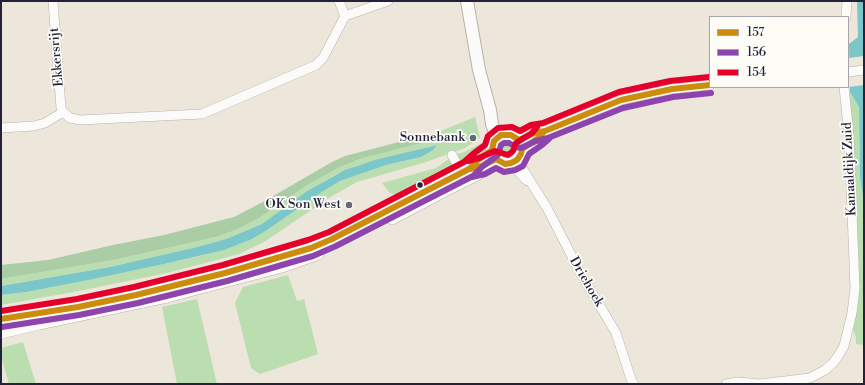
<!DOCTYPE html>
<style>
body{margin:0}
#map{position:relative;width:865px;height:385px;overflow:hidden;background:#ece6db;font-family:"Libre Bodoni",serif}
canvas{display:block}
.frame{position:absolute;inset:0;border:2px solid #22223b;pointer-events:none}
.legend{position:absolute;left:709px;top:16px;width:140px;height:72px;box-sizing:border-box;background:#fdfcf7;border:1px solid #a5a5ac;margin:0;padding:5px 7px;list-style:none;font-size:12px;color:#22223b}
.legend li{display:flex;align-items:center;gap:8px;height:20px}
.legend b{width:20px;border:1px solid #a5a5ac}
</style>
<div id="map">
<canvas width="865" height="385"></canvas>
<div class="frame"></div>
<ul class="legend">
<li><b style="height:5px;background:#cc8c0c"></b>157</li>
<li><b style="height:5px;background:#8e44ad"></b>156</li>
<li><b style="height:5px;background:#e4002b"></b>154</li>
</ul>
</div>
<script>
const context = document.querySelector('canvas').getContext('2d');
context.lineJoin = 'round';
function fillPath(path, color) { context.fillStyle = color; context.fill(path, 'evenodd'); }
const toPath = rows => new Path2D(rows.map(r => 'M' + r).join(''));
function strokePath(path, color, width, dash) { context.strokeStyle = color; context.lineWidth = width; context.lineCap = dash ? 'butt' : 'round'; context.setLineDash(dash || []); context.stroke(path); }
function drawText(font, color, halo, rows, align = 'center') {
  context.font = font + ' "Libre Bodoni",serif'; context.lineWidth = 3.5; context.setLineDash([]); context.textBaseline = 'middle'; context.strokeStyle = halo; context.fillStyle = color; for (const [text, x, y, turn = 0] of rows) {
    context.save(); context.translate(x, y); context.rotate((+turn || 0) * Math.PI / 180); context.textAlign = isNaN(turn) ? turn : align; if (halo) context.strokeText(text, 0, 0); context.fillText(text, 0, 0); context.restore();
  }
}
fillPath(toPath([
 [846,92,850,92,859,107,860,177,864,204,864,345,856,344,856,338,853,329],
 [475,117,480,138,465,148,426,162,357,182,332,196,264,242,239,254,167,273,74,292,1,305,1,295,26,292,164,264,204,255,241,243,267,230,322,192,340,181,386,165,421,157,436,145,359,165,335,175,307,191,262,224,226,239,197,247,110,267,1,286,1,279,114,260,216,237,236,230,259,218,309,184,340,167,363,158,435,140,439,136,438,132],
 '500 149a7 7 0 1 1 14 0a7 7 0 1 1-14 0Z',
 [480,144,482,150,485,151,483,154,433,182,432,181,421,187,405,197,390,193,382,183,436,168,456,154,462,153],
 [288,275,297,301,304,299,318,354,260,374,251,368,235,303,243,287],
 [197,299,217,384,177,384,162,307],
 [23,342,36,384,9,384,1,356,1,348]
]), '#bbdeb1');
fillPath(toPath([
 [438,132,439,136,435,140,363,158,340,167,309,184,259,218,236,230,216,237,114,260,1,279,1,265,48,260,113,245,164,235,234,217,261,203,332,162,345,156]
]), '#abcda6');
fillPath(toPath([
 [857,1,864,1,864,204,860,177,859,107,850,92,849,44,858,37],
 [437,145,433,150,421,157,386,165,340,181,322,192,267,230,252,239,224,250,164,264,88,280,26,292,1,295,1,286,110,267,197,247,226,239,262,224,307,191,345,170,375,160]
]), '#7ac6c9');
fillPath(toPath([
 [864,56,864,85,849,87,849,58]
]), '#ece6db');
const minor = toPath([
 [53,1,61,108,63,112,70,118,80,120,202,114,316,65,323,58,345,16,388,1],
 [339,1,345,16],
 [846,17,847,1],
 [848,72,864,70],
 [1,128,34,126,45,123,63,112],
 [519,140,534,133,545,131,621,100,672,89,710,85],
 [522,149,537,139,545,131],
 [452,155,462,173],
 [517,160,547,208,581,274,616,333,632,382,634,384],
 [511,163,525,179,528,181],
 [392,220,447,191,483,173],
 [1,334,39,325,167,298,282,268,319,255,322,243],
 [726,384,738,382,760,384,810,378,825,370,832,364,837,358,844,346,852,313,855,288,849,136,844,87]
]);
const major = toPath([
 [467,1,479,70,490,110,492,124,497,138],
 '492 149a15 15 0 1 1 30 0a15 15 0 1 1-30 0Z',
 [1,319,78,307,136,295,225,273,283,257,311,248,332,239,469,169,482,166,496,159]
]);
strokePath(minor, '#b6b2ad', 10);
strokePath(major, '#b6b2ad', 14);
strokePath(minor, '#fcfbfa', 9);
strokePath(major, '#fcfbfa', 12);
strokePath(toPath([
 [470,169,482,166,496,159,505,164,511,163,517,160,521,154,522,149,537,139,543,133],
 [1,319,78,307,136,295,225,273,311,248,332,239,469,169,478,160,492,150,494,141,501,135,511,135,519,140,534,133,545,131,621,100,672,89,710,85]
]), '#cc8c0c', 6);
strokePath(toPath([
 [472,177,485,174,496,168,504,172,515,170,523,166,529,154,542,145,549,139],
 [2,327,79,315,138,303,227,281,313,256,336,246,473,176,483,166,498,155,501,145,504,143,509,143,516,147,521,148,536,141,548,138,623,108,673,97,711,93]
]), '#8e44ad', 6);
strokePath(toPath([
 [468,161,479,158,495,151,508,155,513,151,516,143,532,133,537,127],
 [1,311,77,299,134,287,223,265,308,240,329,232,464,162,473,154,485,145,488,136,498,128,512,127,520,131,531,125,543,123,619,92,670,81,709,77]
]), '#e4002b', 6);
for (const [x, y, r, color] of [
 [473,138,4,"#696773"],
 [420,185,3.5,"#22223b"],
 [349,205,4,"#696773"]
]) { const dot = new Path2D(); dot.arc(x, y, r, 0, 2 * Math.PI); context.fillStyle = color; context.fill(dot); strokePath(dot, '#fdfcf7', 1.5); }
drawText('13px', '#22223b', '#fdfcf7', [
 ["Ekkersrijt",57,57,-95],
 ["Kanaaldijk Zuid",850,169,-93],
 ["Driehoek",586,282,60]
]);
drawText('13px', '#22223b', '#fdfcf7', [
 ["Sonnebank",465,138],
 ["OK Son West",341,205]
], 'right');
</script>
